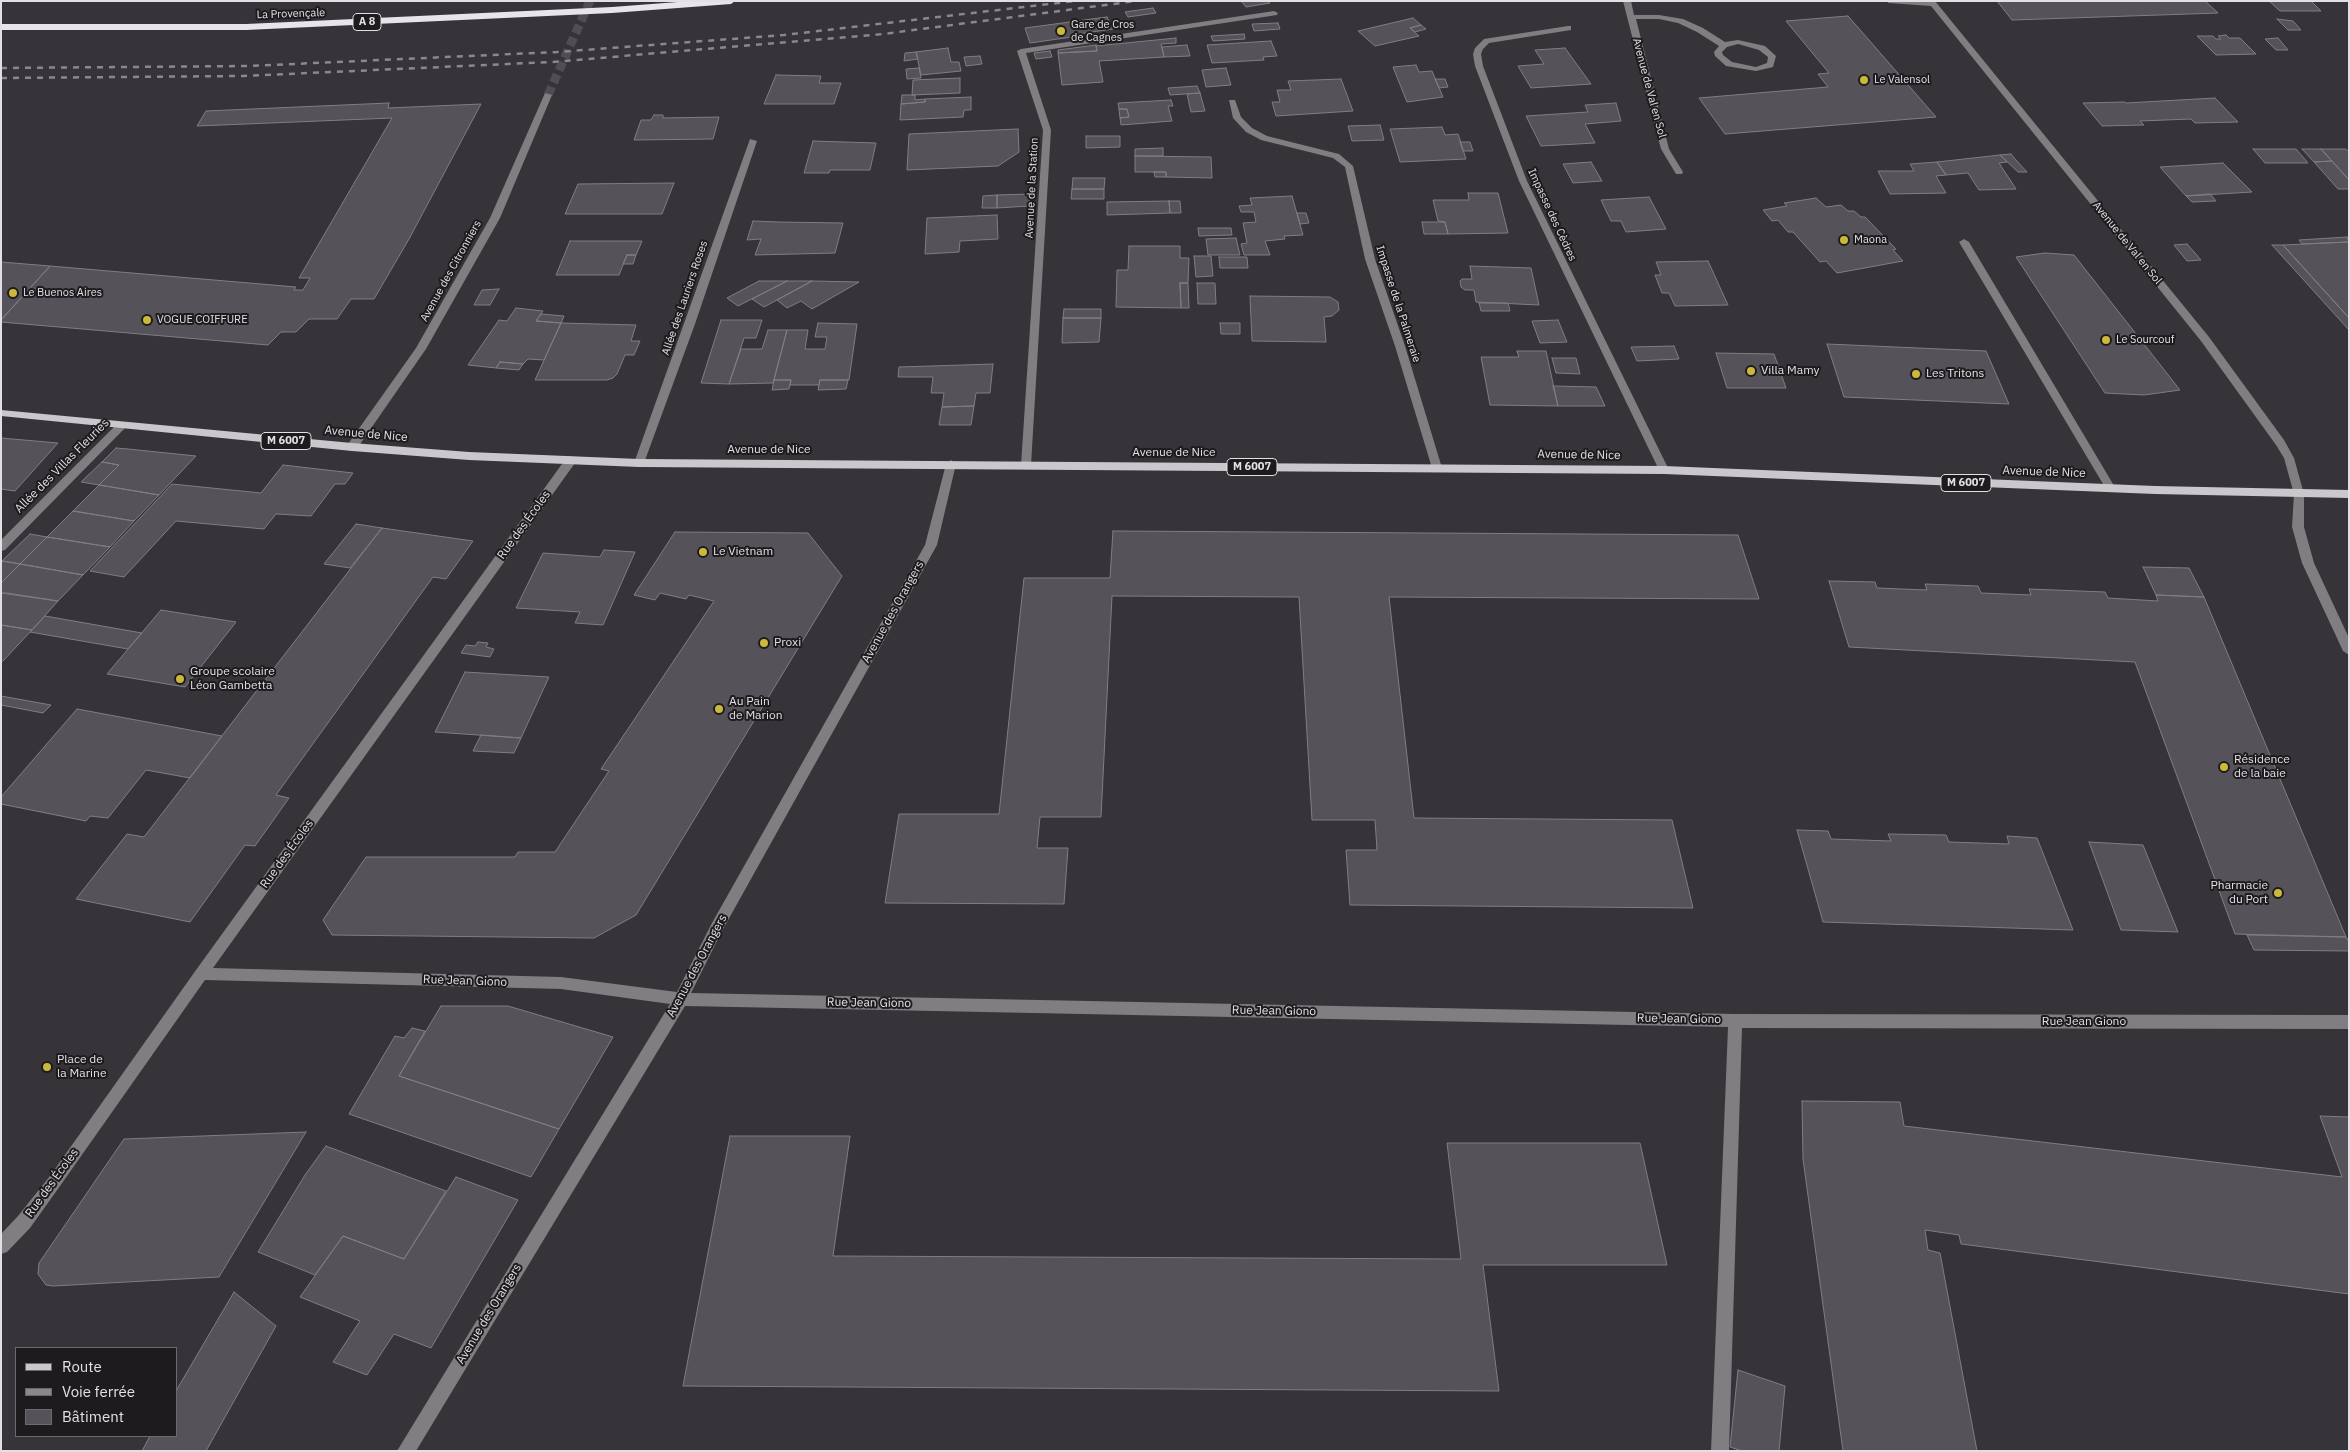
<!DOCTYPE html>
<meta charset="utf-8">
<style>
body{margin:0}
#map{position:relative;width:2350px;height:1452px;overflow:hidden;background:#363339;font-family:"IBM Plex Sans",sans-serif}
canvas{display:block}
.frame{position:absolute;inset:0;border:2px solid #e2e0e4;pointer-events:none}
.legend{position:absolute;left:15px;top:1347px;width:162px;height:90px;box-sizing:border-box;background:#1d1b1e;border:1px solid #6c6a6d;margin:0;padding:6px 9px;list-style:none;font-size:15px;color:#e2e0e4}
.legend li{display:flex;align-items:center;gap:10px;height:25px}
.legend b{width:25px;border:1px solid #6c6a6d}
</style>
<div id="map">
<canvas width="2350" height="1452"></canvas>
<div class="frame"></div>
<ul class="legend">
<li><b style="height:6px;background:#cbc7cd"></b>Route</li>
<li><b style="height:6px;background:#8b888d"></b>Voie ferrée</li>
<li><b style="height:14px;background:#565259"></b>Bâtiment</li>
</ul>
</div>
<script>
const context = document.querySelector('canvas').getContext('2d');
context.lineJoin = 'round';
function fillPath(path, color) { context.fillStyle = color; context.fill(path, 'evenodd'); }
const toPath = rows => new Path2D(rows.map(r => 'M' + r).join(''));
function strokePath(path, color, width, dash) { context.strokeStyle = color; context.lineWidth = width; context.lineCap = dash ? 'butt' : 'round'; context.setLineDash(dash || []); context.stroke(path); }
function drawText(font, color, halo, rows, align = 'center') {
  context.font = font + ' "IBM Plex Sans",sans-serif'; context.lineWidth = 4; context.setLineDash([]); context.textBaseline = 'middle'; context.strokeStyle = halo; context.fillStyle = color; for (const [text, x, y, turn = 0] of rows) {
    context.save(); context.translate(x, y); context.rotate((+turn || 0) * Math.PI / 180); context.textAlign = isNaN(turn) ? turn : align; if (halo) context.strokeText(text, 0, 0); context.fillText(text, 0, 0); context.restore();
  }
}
const building = toPath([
 [1241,1,1268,1,1270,3,1246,7,1241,1],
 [1997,1,2205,1,2218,13,2012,20,1997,1],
 [2269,1,2311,1,2321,11,2280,11,2269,1],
 [1153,8,1156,13,1128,17,1125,12,1153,8],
 [1848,16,1936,117,1725,134,1699,98,1828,87,1818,74,1829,73,1786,21,1848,16],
 [1107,17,1113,29,1078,34,1079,36,1030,43,1025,28,1107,17],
 [1413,18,1421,25,1410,28,1419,36,1375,46,1358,31,1413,18],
 [2277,19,2293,21,2301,30,2288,30,2277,19],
 [1278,23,1280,29,1254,31,1252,24,1278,23],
 [1421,25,1426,29,1415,32,1410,28,1421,25],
 [1244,34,1245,39,1213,41,1211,36,1244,34],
 [2226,35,2229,38,2240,38,2256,54,2216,55,2197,36,2213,36,2216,39,2221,39,2218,36,2226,35],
 [1176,38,1176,43,1161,44,1164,57,1099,61,1103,82,1062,85,1058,53,1097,51,1096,46,1176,38],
 [2278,38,2288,50,2276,50,2265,39,2278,38],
 [1271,41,1277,56,1263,57,1264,60,1212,63,1207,45,1271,41],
 [1096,45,1097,51,1058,53,1058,50,1096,45],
 [1187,45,1190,56,1164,57,1162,47,1187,45],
 [948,48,951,62,959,62,961,71,921,75,916,52,948,48],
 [1565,48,1591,84,1531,88,1518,66,1544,64,1535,50,1565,48],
 [1050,51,1052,57,1036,59,1034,53,1050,51],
 [916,52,918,59,904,61,905,53,916,52],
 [980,56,982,64,966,66,964,57,980,56],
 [1416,65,1419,72,1432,71,1443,97,1407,102,1393,67,1416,65],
 [919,68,921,78,907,79,906,69,919,68],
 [1226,68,1231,85,1206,87,1202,70,1226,68],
 [776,75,821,76,819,83,841,83,834,104,764,104,776,75],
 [960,78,960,93,912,95,913,80,960,78],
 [1341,79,1353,111,1276,116,1272,102,1280,102,1277,90,1291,90,1288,81,1341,79],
 [1435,79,1445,79,1448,87,1439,88,1435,79],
 [1197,86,1200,93,1170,95,1168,88,1197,86],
 [1200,93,1205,111,1191,112,1187,94,1200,93],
 [902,95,915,95,915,100,925,99,925,102,901,104,902,95],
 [971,97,971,110,964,110,963,117,900,120,901,104,925,102,925,99,971,97],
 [2215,98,2238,122,2195,123,2191,119,2140,121,2144,125,2102,126,2083,103,2124,102,2126,103,2215,98],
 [1171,100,1173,106,1168,106,1172,121,1121,125,1120,118,1129,117,1127,109,1119,109,1118,103,1171,100],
 [389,103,388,108,481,104,409,239,374,299,351,299,337,319,309,319,296,332,281,332,268,345,1,322,1,320,50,266,296,287,294,290,303,290,310,278,299,278,392,118,197,126,206,111,389,103],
 [1616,103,1621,121,1585,124,1595,143,1541,146,1526,116,1588,112,1585,105,1616,103],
 [1119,109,1127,109,1129,117,1120,118,1119,109],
 [654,115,663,115,663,118,719,117,713,139,634,140,641,120,651,120,654,115],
 [1380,125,1384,140,1352,141,1348,126,1380,125],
 [1442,127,1445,135,1458,134,1466,159,1400,162,1390,129,1442,127],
 [1018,129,1019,152,998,166,907,170,909,134,1018,129],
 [1086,136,1120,136,1120,147,1086,148,1086,136],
 [813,141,876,143,870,170,830,170,829,173,804,173,813,141],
 [1460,142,1470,142,1473,151,1463,151,1460,142],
 [1163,148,1163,156,1135,156,1135,149,1163,148],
 [2253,149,2296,149,2308,163,2265,163,2253,149],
 [2302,149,2321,149,2332,161,2314,162,2302,149],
 [2321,149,2346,149,2349,152,2349,180,2321,149],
 [2011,154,2015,159,2027,172,2018,172,2000,155,2011,154],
 [2000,155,2007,162,1999,163,2016,189,1979,190,1968,173,1946,175,1937,162,2000,155],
 [1135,156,1211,157,1212,178,1166,177,1166,172,1135,172,1135,156],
 [2332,161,2349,180,2349,189,2338,189,2314,162,2332,161],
 [1591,162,1602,181,1573,183,1563,164,1591,162],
 [1937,162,1946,175,1936,176,1946,193,1890,194,1878,171,1914,171,1910,164,1937,162],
 [2223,163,2252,192,2186,196,2160,167,2223,163],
 [1154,172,1166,172,1166,177,1155,177,1154,172],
 [1073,178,1105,178,1104,189,1072,189,1073,178],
 [674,183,662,214,565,214,578,184,674,183],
 [1072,189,1104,189,1104,199,1071,199,1072,189],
 [1468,193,1498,193,1508,233,1448,234,1445,222,1438,221,1433,200,1469,200,1468,193],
 [1030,194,1029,206,997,208,997,195,1030,194],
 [2210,194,2216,201,2192,202,2186,196,2210,194],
 [997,195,997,208,982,208,983,196,997,195],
 [1292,196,1303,235,1284,236,1285,239,1265,241,1270,255,1244,255,1241,244,1247,243,1243,223,1256,222,1254,212,1241,212,1239,206,1252,205,1250,198,1292,196],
 [1649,197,1666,229,1626,232,1621,221,1611,221,1601,200,1649,197],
 [1816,198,1826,207,1841,205,1848,211,1854,211,1861,217,1865,217,1896,249,1893,250,1903,261,1837,273,1826,261,1820,262,1793,232,1788,232,1778,220,1772,221,1763,210,1787,206,1784,203,1816,198],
 [1169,201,1180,201,1181,213,1170,213,1169,201],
 [1169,201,1170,213,1107,215,1107,202,1169,201],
 [1297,213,1306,213,1309,223,1300,224,1297,213],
 [997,215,998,239,960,241,959,252,925,254,927,218,997,215],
 [753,221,779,222,843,223,835,253,755,255,761,239,747,240,753,221],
 [1422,222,1445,222,1448,234,1424,234,1422,222],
 [1198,228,1231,228,1232,235,1199,236,1198,228],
 [2347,237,2349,242,2302,244,2299,240,2347,237],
 [1236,238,1240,255,1208,255,1206,239,1236,238],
 [570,241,642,241,636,255,627,255,619,275,556,275,570,241],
 [2349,242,2349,318,2283,245,2349,242],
 [2187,244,2201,260,2187,261,2174,245,2187,244],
 [2272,245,2283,245,2349,318,2349,330,2272,245],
 [1129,246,1180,246,1180,258,1189,258,1188,283,1180,283,1181,308,1116,307,1117,270,1128,270,1129,246],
 [2045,253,2074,255,2180,390,2144,395,2105,393,2016,257,2045,253],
 [627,255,636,255,633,264,623,264,627,255],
 [1194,256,1211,256,1213,276,1196,277,1194,256],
 [1219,257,1247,257,1248,268,1220,268,1219,257],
 [1708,261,1728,305,1675,306,1669,293,1662,293,1655,275,1661,275,1656,262,1708,261],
 [1,262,50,266,1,320,1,262],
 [1470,266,1531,268,1539,305,1476,302,1474,290,1465,290,1461,287,1460,281,1462,279,1472,279,1470,266],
 [759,281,787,281,738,306,727,298,759,281],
 [787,281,812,281,764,307,752,299,787,281],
 [812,281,859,282,812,309,801,301,787,308,777,300,812,281],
 [1180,283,1188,283,1189,308,1181,308,1180,283],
 [1197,283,1215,283,1216,304,1198,304,1197,283],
 [499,289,490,305,474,305,482,290,499,289],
 [1250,296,1330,297,1338,302,1339,310,1332,316,1324,317,1326,342,1252,341,1250,296],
 [1479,303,1508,303,1510,311,1481,311,1479,303],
 [516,308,543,311,536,321,561,323,544,360,528,359,523,364,500,362,496,368,468,365,499,320,507,321,516,308],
 [1064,309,1101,309,1101,318,1063,318,1064,309],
 [541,314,564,316,561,323,536,321,541,314],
 [1063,318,1101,318,1099,342,1062,343,1063,318],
 [721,320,762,320,756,338,744,338,729,384,701,383,721,320],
 [1558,320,1567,342,1540,343,1532,321,1558,320],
 [561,323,636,325,631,341,640,341,634,355,625,355,617,374,613,378,607,380,535,380,561,323],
 [818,323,857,324,849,380,820,380,819,385,790,385,791,380,774,380,787,330,808,330,805,349,825,349,827,337,815,337,818,323],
 [1220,323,1240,323,1240,334,1221,334,1220,323],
 [768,330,787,330,773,383,729,384,741,349,762,349,768,330],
 [1827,344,1986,351,2009,404,1844,397,1827,344],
 [1674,346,1679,359,1637,361,1631,347,1674,346],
 [1517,351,1546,351,1558,406,1490,405,1481,357,1519,357,1517,351],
 [1716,353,1774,354,1786,388,1727,388,1716,353],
 [1552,358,1576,358,1580,374,1556,373,1552,358],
 [500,362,523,364,519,370,496,368,500,362],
 [993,364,990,393,976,393,974,406,942,407,944,393,931,393,933,377,898,377,899,367,993,364],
 [774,380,791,380,789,389,772,390,774,380],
 [820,380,848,380,846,389,818,390,820,380],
 [1553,386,1596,387,1605,406,1558,406,1553,386],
 [974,406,971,425,939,425,942,407,974,406],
 [1,438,58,443,15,491,1,489,1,438],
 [116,448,128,449,196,456,159,495,99,485,119,465,102,462,116,448],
 [102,462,119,465,99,485,81,482,102,462],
 [283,465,353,473,345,484,335,484,311,516,276,514,264,529,176,521,124,577,90,571,172,484,261,493,283,465],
 [99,485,159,495,134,521,73,511,99,485],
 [73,511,134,521,110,547,47,537,73,511],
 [356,524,382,528,350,568,324,564,356,524],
 [382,528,473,541,446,579,433,577,276,795,289,798,255,846,245,845,190,922,76,899,127,834,144,837,382,528],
 [1113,531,1738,535,1759,599,1389,597,1414,818,1672,820,1693,908,1350,905,1346,850,1377,850,1375,820,1312,820,1299,597,1112,596,1101,817,1040,817,1037,848,1068,848,1064,904,885,903,899,814,999,814,1024,578,1110,578,1113,531],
 [675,532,808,533,842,576,636,915,594,938,332,935,323,920,366,857,515,857,518,852,555,852,609,771,601,769,714,601,689,595,686,599,660,593,655,600,634,595,675,532],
 [30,534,47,537,20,564,2,561,30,534],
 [47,537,110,547,83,575,20,564,47,537],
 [604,550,635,552,603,625,575,623,580,612,516,608,543,553,600,557,604,550],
 [2,561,20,564,1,583,1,562,2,561],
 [20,564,83,575,58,601,1,593,1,583,20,564],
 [2143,567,2189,568,2204,597,2156,595,2143,567],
 [1829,581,1875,582,1877,588,1927,590,1925,584,1978,586,1981,593,2031,595,2029,589,2105,592,2108,598,2158,601,2156,595,2204,597,2346,937,2235,934,2135,662,1849,647,1829,581],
 [1,593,7,593,58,601,32,630,1,625,1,593],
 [161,610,236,622,185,687,107,674,161,610],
 [45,616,102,626,142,633,128,649,30,632,45,616],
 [1,625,32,630,3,661,1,660,1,625],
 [478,642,488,643,486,647,494,649,490,657,461,653,466,645,475,646,478,642],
 [465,672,549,677,521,738,435,732,465,672],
 [1,696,51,705,43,713,1,705,1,696],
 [77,709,222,736,190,778,146,770,108,818,90,816,86,821,1,804,1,797,77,709],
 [481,735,521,738,514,753,473,751,481,735],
 [1797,830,1828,831,1831,839,1891,841,1888,834,1946,835,1949,842,2009,844,2007,836,2037,838,2073,930,1823,922,1797,830],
 [2089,842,2143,845,2178,932,2121,930,2089,842],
 [2247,935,2346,937,2349,942,2349,951,2254,950,2247,935],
 [441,1006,508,1006,613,1037,559,1129,399,1076,441,1006],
 [412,1028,425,1031,399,1076,559,1129,531,1177,349,1114,395,1036,404,1038,412,1028],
 [1802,1101,1900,1102,1904,1126,2342,1177,2320,1116,2349,1117,2349,1294,1961,1244,1959,1235,1925,1230,1928,1250,1940,1253,1977,1451,1843,1451,1803,1159,1802,1101],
 [306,1132,219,1277,53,1286,46,1285,38,1274,39,1263,124,1139,306,1132],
 [730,1136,850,1136,833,1256,1461,1259,1447,1143,1640,1143,1667,1265,1483,1265,1499,1391,683,1386,730,1136],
 [326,1146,446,1191,404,1259,343,1236,315,1275,258,1252,305,1175,326,1146],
 [456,1177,518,1200,431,1348,394,1334,367,1375,333,1362,360,1321,300,1297,343,1236,404,1259,456,1177],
 [234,1292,276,1326,206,1451,142,1451,150,1436,176,1436,176,1391,234,1292],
 [1738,1370,1785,1386,1779,1451,1742,1451,1730,1447,1738,1370]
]);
fillPath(building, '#565259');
strokePath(building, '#817d84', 1);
strokePath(toPath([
 [548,95,590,1]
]), '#504d53', 9, [9, 4.5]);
fillPath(toPath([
 [1623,1,1631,1,1634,15,1659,15,1683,19,1703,28,1725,42,1738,40,1765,46,1776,56,1773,67,1756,71,1726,66,1715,56,1714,52,1719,46,1697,32,1678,23,1659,19,1636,19,1669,149,1683,172,1682,174,1676,174,1661,149,1623,1],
 [1738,44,1759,50,1768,57,1767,63,1756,67,1732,62,1723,55,1722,52,1727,47,1738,44],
 [1885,1,1935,1,2209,337,2284,440,2294,458,2304,494,2304,527,2314,563,2349,638,2349,655,2343,651,2302,563,2292,527,2294,494,2284,458,2276,445,2201,341,1931,6,1889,3,1885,1],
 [1274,11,1278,13,1277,15,1026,53,1051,130,1031,465,1026,469,1022,468,1021,465,1043,130,1017,51,1021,49,1274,11],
 [1568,26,1571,26,1571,30,1489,43,1483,49,1481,54,1483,66,1527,181,1669,470,1664,474,1659,470,1519,181,1475,66,1473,54,1475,48,1484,39,1568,26],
 [545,93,552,95,500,218,426,349,356,450,348,450,348,444,416,348,490,218,545,93],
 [1229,100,1235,100,1241,117,1252,128,1267,136,1339,154,1353,166,1375,259,1405,346,1442,468,1441,471,1437,472,1432,468,1395,346,1365,259,1345,167,1333,158,1261,140,1246,132,1233,118,1229,100],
 [750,139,757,141,695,324,644,463,643,466,635,466,634,463,750,139],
 [1964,239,1969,242,2116,489,2115,492,2107,492,2106,489,1959,242,1964,239],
 [122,422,127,425,126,427,5,550,1,551,1,540,118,423,122,422],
 [571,456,576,460,575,463,213,968,561,977,677,992,712,923,925,545,946,464,951,460,956,464,937,545,722,931,691,993,1735,1014,2349,1015,2349,1029,1742,1028,1729,1451,1711,1451,1728,1027,685,1006,416,1451,397,1451,670,1004,561,989,205,980,60,1186,30,1228,7,1252,1,1254,1,1234,18,1216,50,1176,196,970,567,457,571,456]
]), '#807e81');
fillPath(toPath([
 [1,410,352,443,469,452,639,459,1664,466,2155,486,2349,490,2349,498,2155,494,1664,474,639,467,469,460,352,451,1,416,1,410]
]), '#cbc7cd');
fillPath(toPath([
 [691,1,735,1,731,4,612,13,246,30,1,30,1,24,246,24,612,7,691,1]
]), '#e8e4ec');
strokePath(toPath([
 [1,68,249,66,557,52,784,35,1075,1],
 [1,78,243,76,552,62,883,34,1136,1]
]), '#8b888d', 2.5, [6, 6]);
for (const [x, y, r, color] of [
 [1061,31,5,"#ccb939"],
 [1864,80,5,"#ccb939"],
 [1844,240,5,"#ccb939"],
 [13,293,5,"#ccb939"],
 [147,320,5,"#ccb939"],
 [2106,340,5,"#ccb939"],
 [1751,371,5,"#ccb939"],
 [1916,374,5,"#ccb939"],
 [703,552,5,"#ccb939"],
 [764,643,5,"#ccb939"],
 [180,679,5,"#ccb939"],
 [719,709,5,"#ccb939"],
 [2224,767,5,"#ccb939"],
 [2278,893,5,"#ccb939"],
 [47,1067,5,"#ccb939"]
]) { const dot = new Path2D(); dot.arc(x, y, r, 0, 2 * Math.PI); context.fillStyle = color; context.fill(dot); strokePath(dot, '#1d1b1e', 2); }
drawText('11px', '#e2e0e4', '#1d1b1e', [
 ["La Provençale",291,14,-2],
 ["Avenue de Val en Sol",1649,88,75],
 ["Avenue de la Station",1032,188,-87],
 ["Impasse des Cèdres",1552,215,65],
 ["Avenue de Val en Sol",2127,243,51],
 ["Avenue des Citronniers",451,271,-61],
 ["Allée des Lauriers Roses",685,298,-71],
 ["Impasse de la Palmeraie",1398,304,72]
]);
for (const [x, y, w] of [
 [367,22,28],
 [286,441,50],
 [1252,467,50],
 [1966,483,50]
]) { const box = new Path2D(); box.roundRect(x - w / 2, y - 8.5, w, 17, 4); context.fillStyle = '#1d1b1e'; context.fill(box); strokePath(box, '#e2e0e4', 1); }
drawText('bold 11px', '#e2e0e4', null, [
 ["A 8",367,22],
 ["M 6007",286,441],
 ["M 6007",1252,467],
 ["M 6007",1966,483]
]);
drawText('11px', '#e2e0e4', '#1d1b1e', [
 ["Gare de Cros",1071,25],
 ["de Cagnes",1071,38],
 ["Le Valensol",1874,80],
 ["Maona",1854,240],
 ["Le Buenos Aires",23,293],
 ["VOGUE COIFFURE",157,320],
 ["Le Sourcouf",2116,340]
], 'left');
drawText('12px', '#e2e0e4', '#1d1b1e', [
 ["Villa Mamy",1761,371],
 ["Les Tritons",1926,374],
 ["Le Vietnam",713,552],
 ["Proxi",774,643],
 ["Groupe scolaire",190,672],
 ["Léon Gambetta",190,686],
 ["Au Pain",729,702],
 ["de Marion",729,716],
 ["Résidence",2234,760],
 ["de la baie",2234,774],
 ["Pharmacie",2268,886,"right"],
 ["du Port",2268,900,"right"],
 ["Place de",57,1060],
 ["la Marine",57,1074]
], 'left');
drawText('12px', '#e2e0e4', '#1d1b1e', [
 ["Avenue de Nice",366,434,5],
 ["Avenue de Nice",769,450],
 ["Avenue de Nice",1174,453],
 ["Avenue de Nice",1579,455,1],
 ["Allée des Villas Fleuries",62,466,-45],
 ["Avenue de Nice",2044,472,2],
 ["Rue des Écoles",524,525,-54],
 ["Avenue des Orangers",893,612,-61],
 ["Rue des Écoles",287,854,-54],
 ["Avenue des Orangers",697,966,-62],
 ["Rue Jean Giono",465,981,2],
 ["Rue Jean Giono",869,1003,1],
 ["Rue Jean Giono",1274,1011,1],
 ["Rue Jean Giono",1679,1019,1],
 ["Rue Jean Giono",2084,1022],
 ["Rue des Écoles",52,1183,-54],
 ["Avenue des Orangers",489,1314,-59]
]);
</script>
